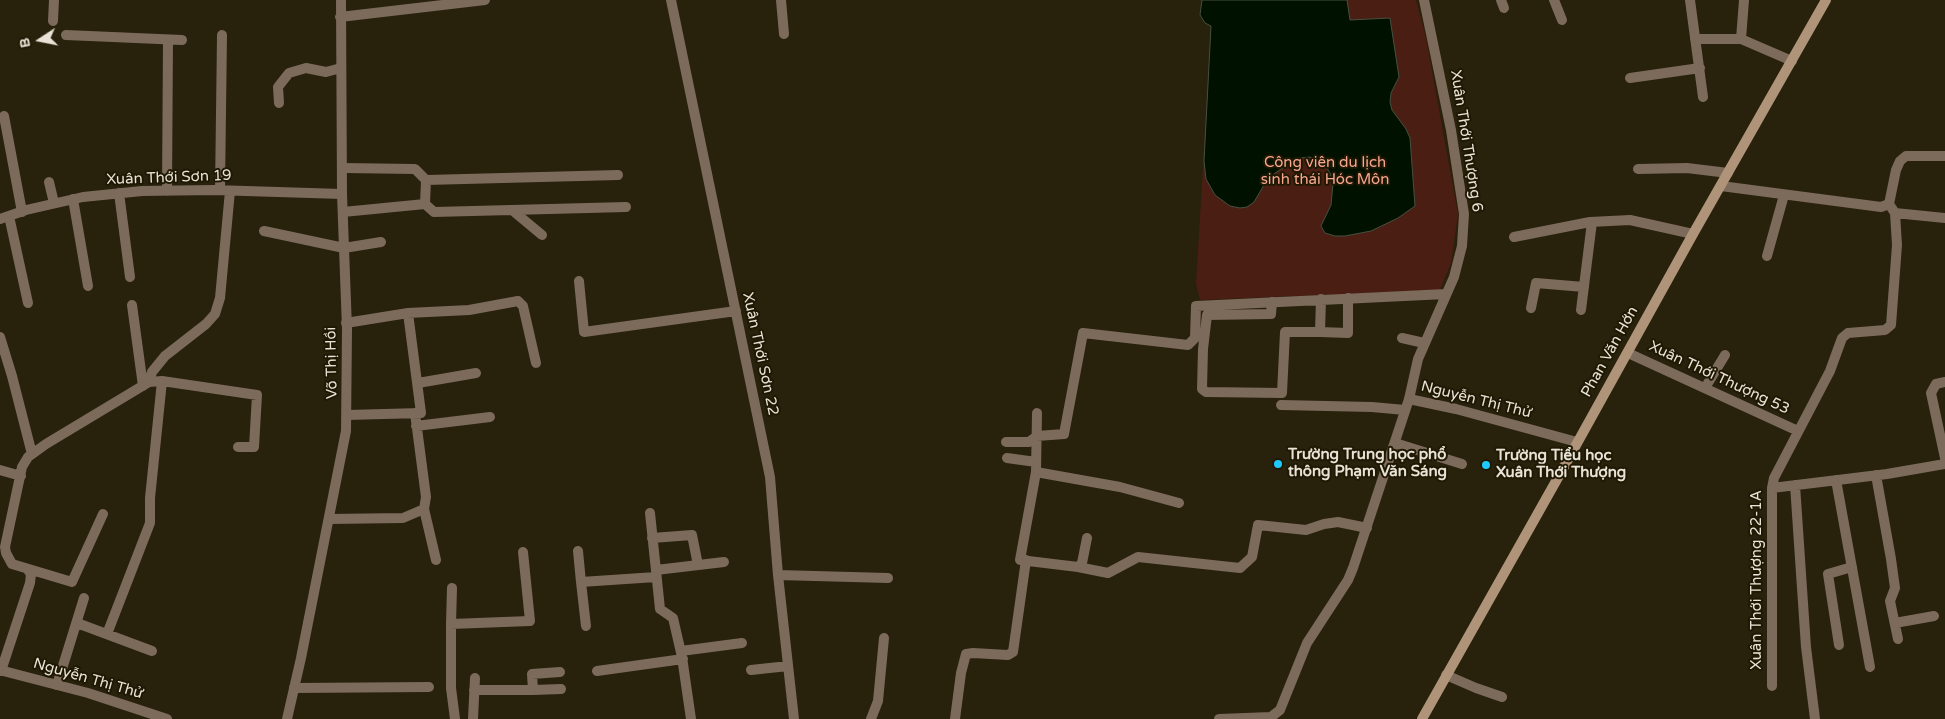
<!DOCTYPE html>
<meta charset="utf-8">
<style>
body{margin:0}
#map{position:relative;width:1945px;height:719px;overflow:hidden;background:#28210b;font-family:"Varela Round",sans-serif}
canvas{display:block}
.north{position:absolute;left:15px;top:15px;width:50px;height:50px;-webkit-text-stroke:4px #1f1803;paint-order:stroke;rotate:259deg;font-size:14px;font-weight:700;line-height:20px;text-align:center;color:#e8e3d6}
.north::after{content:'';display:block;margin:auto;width:18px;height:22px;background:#e8e3d6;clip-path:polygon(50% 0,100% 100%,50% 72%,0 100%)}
</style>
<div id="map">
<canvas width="1945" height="719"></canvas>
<div class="north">B</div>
</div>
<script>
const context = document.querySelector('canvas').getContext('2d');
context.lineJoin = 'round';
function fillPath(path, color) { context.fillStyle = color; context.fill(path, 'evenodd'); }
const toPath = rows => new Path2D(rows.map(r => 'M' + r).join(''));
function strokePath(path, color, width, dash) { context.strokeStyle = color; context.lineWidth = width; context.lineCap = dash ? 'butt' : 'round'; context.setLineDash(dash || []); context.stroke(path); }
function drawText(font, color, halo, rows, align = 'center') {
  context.font = font + ' "Varela Round",sans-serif'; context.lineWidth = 4; context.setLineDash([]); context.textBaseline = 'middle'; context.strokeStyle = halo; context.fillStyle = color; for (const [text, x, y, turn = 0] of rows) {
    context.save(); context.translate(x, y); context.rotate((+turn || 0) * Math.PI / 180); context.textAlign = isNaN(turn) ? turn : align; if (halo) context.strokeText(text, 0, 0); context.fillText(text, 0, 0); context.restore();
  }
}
fillPath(toPath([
 [1213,0,1416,0,1426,38,1458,214,1451,263,1440,290,1200,300,1196,284]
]), '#4a1e12');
const water = toPath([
 [1202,0,1347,0,1350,20,1390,18,1399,77,1391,93,1390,102,1392,110,1406,129,1410,138,1415,206,1398,218,1371,231,1345,236,1335,236,1325,233,1321,226,1331,205,1333,184,1330,173,1325,165,1319,160,1310,157,1300,158,1289,164,1275,173,1264,185,1254,202,1247,207,1240,208,1230,206,1215,195,1206,179,1204,161,1211,26,1205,23,1200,15,1202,0]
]);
fillPath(water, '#010');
strokePath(water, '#465040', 1);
strokePath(toPath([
 [671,0,770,477,778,575,794,719],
 [781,0,784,34],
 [1501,0,1504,8],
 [1554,0,1562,20],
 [1690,0,1703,97],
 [340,17,485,0],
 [53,21,54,0],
 [66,35,182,40],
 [1695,39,1741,39,1792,61],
 [1741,39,1744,0],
 [1630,78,1700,68],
 [279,103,278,87,289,73,306,68,326,72,341,68],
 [4,116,22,212],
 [343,168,415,169,426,180],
 [1638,169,1687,168,1728,173],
 [49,182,54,203],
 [1721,186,1881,207,1889,204,1896,170,1900,161,1906,156,1945,156],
 [220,190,222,35],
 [167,191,168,40],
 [119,193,130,277],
 [73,199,88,286],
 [425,204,426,180,618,175],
 [512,210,542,235],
 [343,212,425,204,434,212,626,207],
 [1895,213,1945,218],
 [9,216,28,303],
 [0,219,26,210,83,197,142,191,214,190,342,194],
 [264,231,344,248,381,242],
 [1514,237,1590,222,1630,220,1693,234],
 [1767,256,1784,195],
 [579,281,584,332,736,311],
 [1272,302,1271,314,1207,315,1203,349,1202,389,1206,392,1282,393,1285,332,1320,332,1321,299],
 [132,305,143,386],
 [1531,308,1536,283,1584,287],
 [1581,310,1592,222],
 [346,323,408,313,469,310,518,301,523,306,536,363],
 [1320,332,1348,333,1348,298],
 [0,337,12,376,32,454],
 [1402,338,1424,343],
 [1628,353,1798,431],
 [149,382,152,372,165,356,206,324,215,314,220,298,230,191],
 [1945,382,1936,384,1931,393,1945,458],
 [418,383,476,373],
 [1705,388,1725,355],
 [1409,399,1418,359,1454,277,1462,246,1464,214,1451,130,1424,0],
 [1281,405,1372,407,1405,410],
 [415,413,426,497,424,509],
 [347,415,421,413,408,313],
 [416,426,490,417],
 [1006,442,1029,442,1037,436,1064,434,1083,333,1188,345,1195,338,1196,306,1446,294],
 [1395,443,1462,464],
 [1007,458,1036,462],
 [0,470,21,476],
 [1036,472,1037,413],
 [1876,475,1891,559,1895,588,1890,601,1898,639],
 [1836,480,1870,667],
 [1795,485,1806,647,1815,719],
 [1772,488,1887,474,1945,464],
 [650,513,660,609,673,618,682,657,691,719],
 [103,514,72,582,12,564,6,553,5,547,22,467,28,457,46,444,149,382,162,381],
 [329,519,403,518,424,509,436,560],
 [652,538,692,535,698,565],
 [1087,538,1082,563,1078,567,1020,560,1036,472,1120,487,1179,503],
 [578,551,581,582],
 [1078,567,1108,573,1138,557,1240,568,1252,557,1258,525,1306,530,1324,524,1338,522,1367,528],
 [656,570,724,562],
 [778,575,888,578],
 [77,623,152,651],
 [1895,623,1934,616],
 [451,624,452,588],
 [586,626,581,582,656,577],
 [107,634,150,523,150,498,162,381,257,395,254,447,238,447],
 [1839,645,1828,574,1852,567],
 [681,651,742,643],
 [751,670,788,666],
 [1,671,30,583,31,574,28,570],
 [597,671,683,659],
 [1446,675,1476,688,1502,697],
 [57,685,84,598],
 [1772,686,1772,488,1774,478,1830,371,1842,338,1848,333,1885,330,1891,325,1897,245,1895,213,1889,204],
 [294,688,429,687],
 [474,690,533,690,532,674,560,672],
 [533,690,561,689],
 [455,719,451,688,451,624,530,621,523,552],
 [473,719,475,678],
 [871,719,878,701,884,638],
 [955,719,961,673,966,654,973,653,1008,655,1013,652,1026,560]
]), '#7c6a5b', 10);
strokePath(toPath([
 [0,670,88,693,167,719],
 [287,719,301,658,346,431,347,329,342,194,341,0],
 [1219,719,1271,717,1280,710,1307,643,1348,580,1353,568,1409,399,1456,409,1577,442]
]), '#7c6a5b', 10);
strokePath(toPath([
 [1422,719,1560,474,1693,234,1826,0]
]), '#b0947a', 10);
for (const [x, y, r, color] of [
 [1278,464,5,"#1fc9fd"],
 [1486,465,5,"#1fc9fd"]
]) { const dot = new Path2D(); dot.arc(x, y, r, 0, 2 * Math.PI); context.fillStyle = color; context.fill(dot); strokePath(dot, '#1f1803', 2); }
drawText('15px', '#e8e3d6', '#1f1803', [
 ["Xuân Thới Thượng 6",1466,141,81],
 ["Xuân Thới Sơn 19",169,178,-2],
 ["Phan Văn Hớn",1610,352,-61],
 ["Xuân Thới Sơn 22",760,354,78],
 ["Võ Thị Hồi",332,363,-91],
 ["Xuân Thới Thượng 53",1719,378,25],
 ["Nguyễn Thị Thử",1476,400,14],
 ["Xuân Thới Thượng 22-1A",1757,580,-90],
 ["Nguyễn Thị Thử",88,679,16]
]);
drawText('15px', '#f8a790', '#1f1803', [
 ["Công viên du lịch",1325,163],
 ["sinh thái Hóc Môn",1325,180]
]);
drawText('bold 15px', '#e8e3d6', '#1f1803', [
 ["Trường Trung học phổ",1288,455],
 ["thông Phạm Văn Sáng",1288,472],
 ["Trường Tiểu học",1496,456],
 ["Xuân Thới Thượng",1496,473]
], 'left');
</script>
